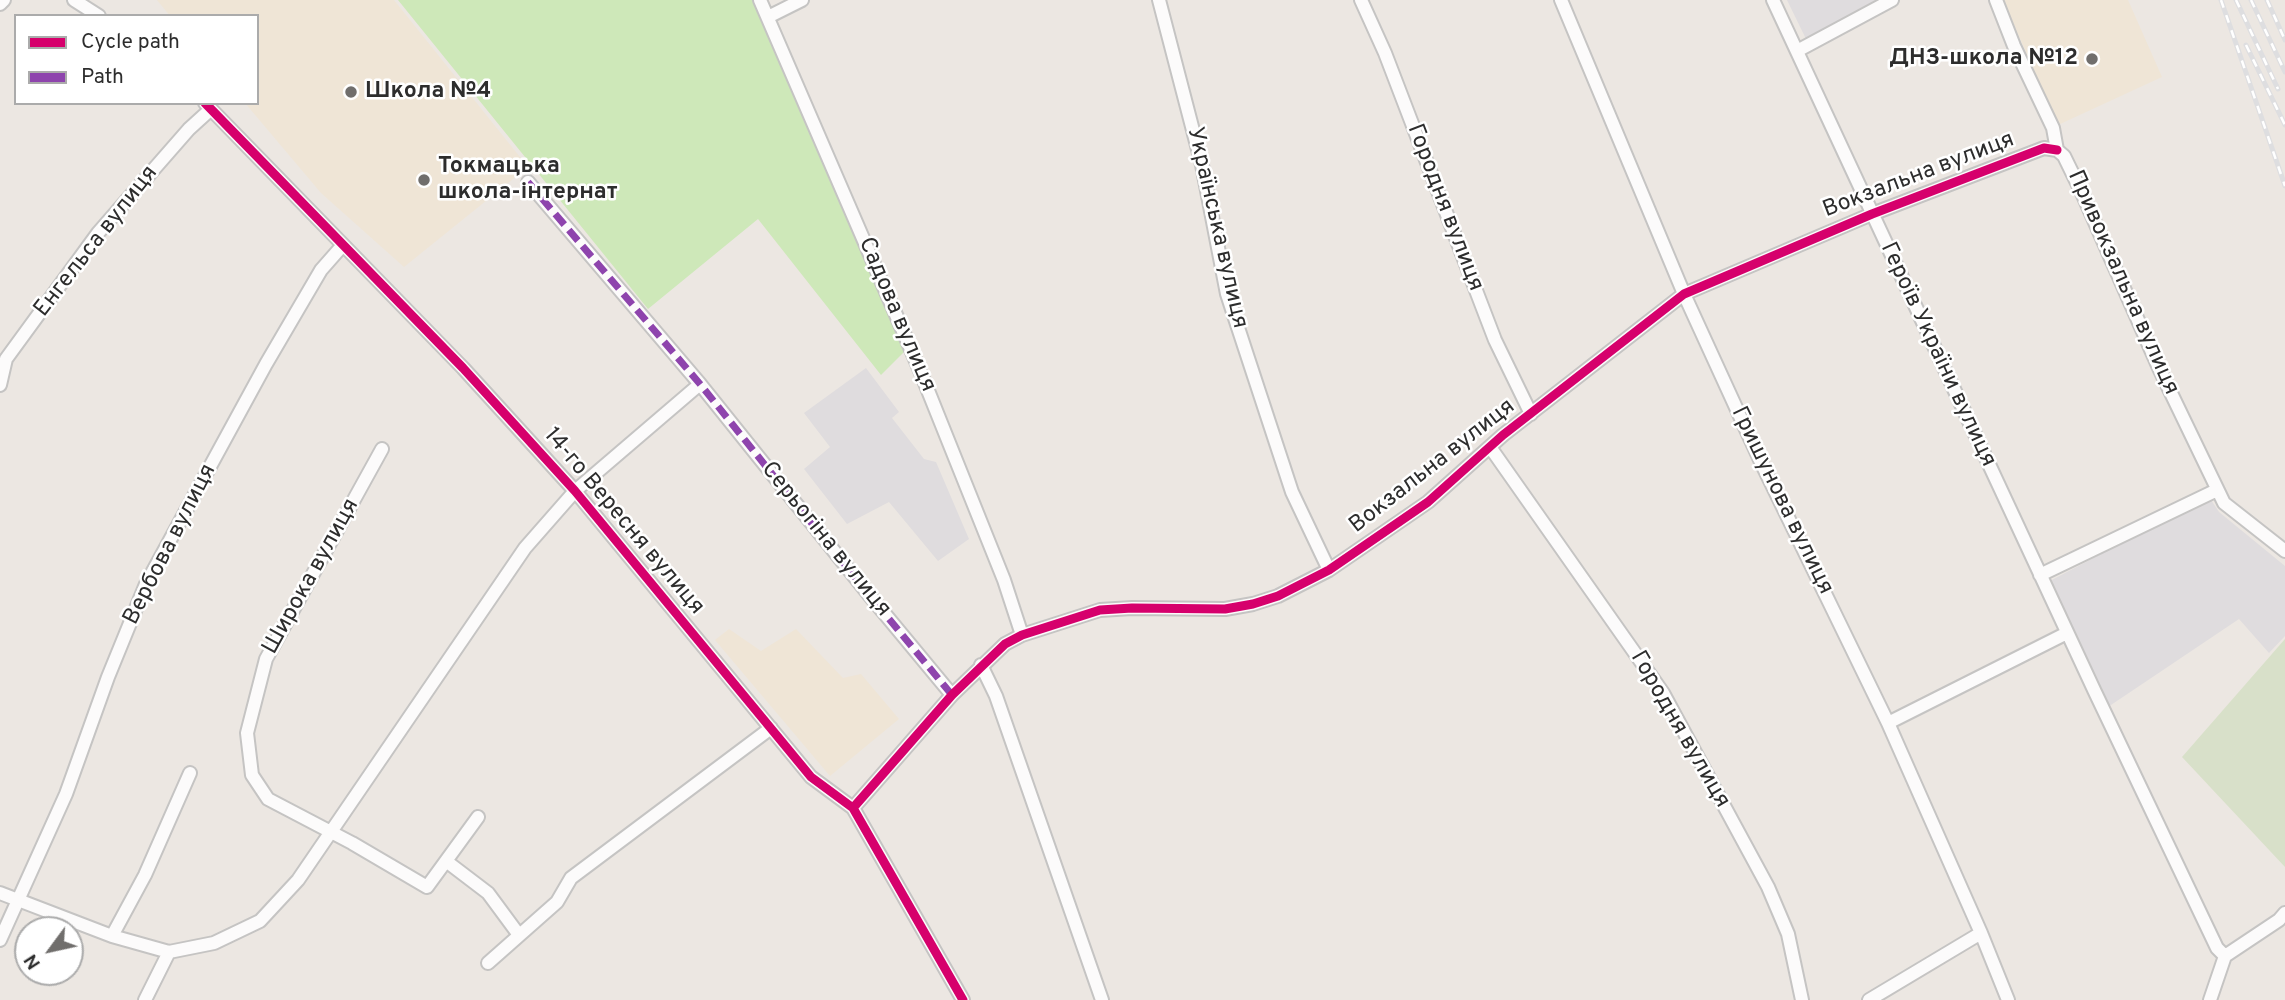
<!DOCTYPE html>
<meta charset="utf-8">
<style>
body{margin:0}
#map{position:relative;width:2285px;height:1000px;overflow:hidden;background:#ece7e2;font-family:Overpass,sans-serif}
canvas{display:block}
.legend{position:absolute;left:14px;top:14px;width:245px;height:91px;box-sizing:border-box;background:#fff;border:2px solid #ababab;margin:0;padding:9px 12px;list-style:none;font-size:21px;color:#2d2d2d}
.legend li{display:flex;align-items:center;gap:14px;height:35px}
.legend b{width:35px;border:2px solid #ababab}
.north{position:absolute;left:14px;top:916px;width:70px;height:70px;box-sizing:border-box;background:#fff;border:2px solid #ababab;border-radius:50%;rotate:237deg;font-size:19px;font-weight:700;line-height:28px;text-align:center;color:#2d2d2d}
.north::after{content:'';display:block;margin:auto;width:24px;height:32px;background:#706e6c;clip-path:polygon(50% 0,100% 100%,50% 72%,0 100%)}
</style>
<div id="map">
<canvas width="2285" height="1000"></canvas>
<ul class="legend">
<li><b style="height:9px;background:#d6006c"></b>Cycle path</li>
<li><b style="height:9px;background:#8e44ad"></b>Path</li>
</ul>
<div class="north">N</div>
</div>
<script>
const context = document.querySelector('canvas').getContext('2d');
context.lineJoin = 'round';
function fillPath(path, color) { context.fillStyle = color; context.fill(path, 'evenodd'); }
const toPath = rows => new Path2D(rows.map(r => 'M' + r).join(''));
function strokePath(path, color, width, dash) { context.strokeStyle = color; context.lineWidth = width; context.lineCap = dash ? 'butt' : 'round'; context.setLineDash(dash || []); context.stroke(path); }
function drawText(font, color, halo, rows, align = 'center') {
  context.font = font + ' Overpass,sans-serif'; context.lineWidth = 5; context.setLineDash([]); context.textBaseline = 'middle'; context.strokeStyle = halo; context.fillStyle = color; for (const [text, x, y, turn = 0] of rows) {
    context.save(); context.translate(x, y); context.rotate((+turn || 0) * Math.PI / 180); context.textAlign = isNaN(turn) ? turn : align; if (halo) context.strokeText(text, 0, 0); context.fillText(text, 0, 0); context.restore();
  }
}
fillPath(toPath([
 [1787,0,1882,0,1807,41],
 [866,368,899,412,892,418,924,459,936,462,969,539,938,561,889,502,847,524,804,469,830,447,804,413],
 [2209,497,2219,512,2285,566,2285,636,2269,653,2239,619,2105,709,2048,582]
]), '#dfdcde');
fillPath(toPath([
 [157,0,394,0,528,167,404,267,321,193,245,103,257,103,257,16,170,16],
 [2003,0,2128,0,2162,77,2058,125],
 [729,629,761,651,796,629,843,678,861,674,899,719,830,776,715,640]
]), '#efe5d6');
fillPath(toPath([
 [398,0,753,0,905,351,881,375,758,219,648,309]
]), '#cee8b9');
fillPath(toPath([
 [2285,639,2285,867,2182,757]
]), '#d8e0c9');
const minor = toPath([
 [74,0,99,16],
 [760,0,919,368,1004,580,1022,635],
 [1159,0,1202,165,1227,294,1292,492,1329,570],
 [1361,0,1385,53,1495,340,1531,414],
 [1561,0,1684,294,1760,460,1888,723,1981,933,2008,1000],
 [1773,0,2095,692,2217,948,2225,956],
 [1996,0,2014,46,2053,128,2057,150,2064,156,2083,195,2159,368,2224,503,2285,551],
 [0,4,4,0],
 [768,17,802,0],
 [1797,51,1892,0],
 [205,103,463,368,575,491,811,777,853,808,963,1000],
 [528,182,700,384,870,596,952,695],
 [0,385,6,359,98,233,189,129,211,109],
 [1490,447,1663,693,1768,887,1788,934,1802,1000],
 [382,449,266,659,247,733,252,775,268,799,352,843,427,887,478,817],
 [2040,575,2217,490],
 [981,665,996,696,1102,1000],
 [1888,723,2067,633],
 [853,808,952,695,1005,644,1022,635,1100,610,1132,608,1225,609,1253,604,1278,596,1329,570,1428,502,1503,435,1684,294,1872,214,2044,148,2057,150],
 [446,861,488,893,519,935],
 [0,893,112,936,169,952,214,943,260,921,298,880,525,548,575,491,700,384],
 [112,936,145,875,190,773],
 [0,940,66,794,108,677,146,584,266,364,321,270,343,245],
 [488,963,557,902,571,878,771,728],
 [145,1000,169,952],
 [1869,1000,1981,933],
 [2210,1000,2225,956,2279,920,2285,913]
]);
strokePath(minor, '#c5c4c3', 16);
strokePath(minor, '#fcfbfb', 12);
const rail = toPath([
 [2221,0,2285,186],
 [2236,0,2278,89],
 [2251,0,2285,72],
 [2267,0,2285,40],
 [2246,45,2285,125]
]);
strokePath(rail, '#dedee0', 5);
strokePath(rail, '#fff', 2.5, [8]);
strokePath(toPath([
 [528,182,700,384,870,596,952,695]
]), '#8e44ad', 7, [14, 7]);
strokePath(toPath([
 [205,103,463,368,575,491,811,777,853,808,963,1000],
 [853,808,952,695,1005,644,1022,635,1100,610,1132,608,1225,609,1253,604,1278,596,1329,570,1428,502,1503,435,1684,294,1872,214,2044,148,2057,150]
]), '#d6006c', 9);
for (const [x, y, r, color] of [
 [2092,59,7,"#706e6c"],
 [351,92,7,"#706e6c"],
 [424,180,7,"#706e6c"]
]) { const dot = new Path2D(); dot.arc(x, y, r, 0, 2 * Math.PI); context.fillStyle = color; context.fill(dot); strokePath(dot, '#fff', 2.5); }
drawText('bold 23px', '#2d2d2d', '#fff', [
 ["ДНЗ-школа №12",2078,59,"right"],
 ["Школа №4",365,92],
 ["Токмацька",438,167],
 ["школа-інтернат",438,193]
], 'left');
drawText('23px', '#2d2d2d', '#fff', [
 ["Вокзальна вулиця",1919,176,-21],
 ["Городня вулиця",1444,208,69],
 ["Українська вулиця",1216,228,77],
 ["Енгельса вулиця",97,242,-52],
 ["Привокзальна вулиця",2122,283,66],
 ["Садова вулиця",896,315,67],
 ["Героїв України вулиця",1937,355,65],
 ["Вокзальна вулиця",1433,467,-38],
 ["Гришунова вулиця",1781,501,64],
 ["14-го Вересня вулиця",623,522,50],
 ["Серьогіна вулиця",825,540,51],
 ["Вербова вулиця",171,545,-63],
 ["Широка вулиця",312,577,-61],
 ["Городня вулиця",1679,730,60]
]);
</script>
